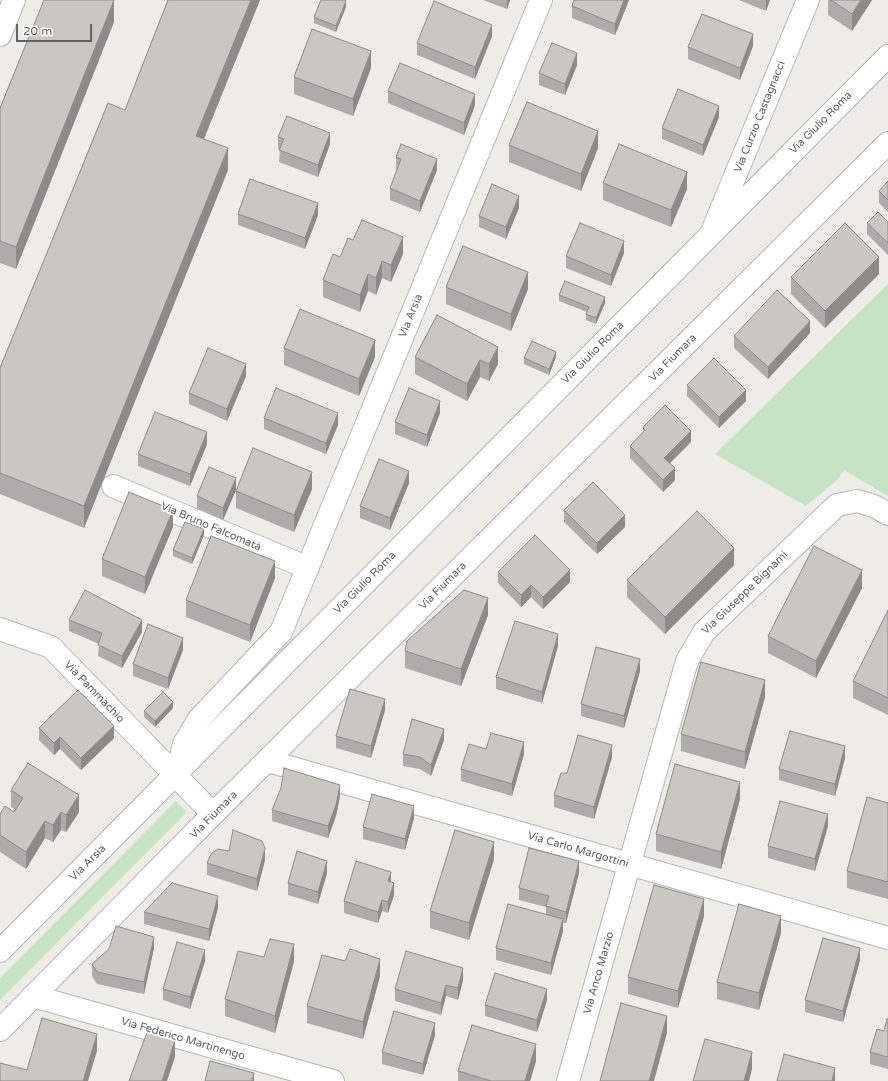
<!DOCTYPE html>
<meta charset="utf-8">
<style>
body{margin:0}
#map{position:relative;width:888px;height:1081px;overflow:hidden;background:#eeece6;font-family:"Varela Round",sans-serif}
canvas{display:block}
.scale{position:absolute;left:16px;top:24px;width:76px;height:18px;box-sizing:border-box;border:2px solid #5e6165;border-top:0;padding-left:5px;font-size:12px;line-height:14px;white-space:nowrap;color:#5e6165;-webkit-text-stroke:3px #fff;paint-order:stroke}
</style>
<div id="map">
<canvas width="888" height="1081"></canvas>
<div class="scale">20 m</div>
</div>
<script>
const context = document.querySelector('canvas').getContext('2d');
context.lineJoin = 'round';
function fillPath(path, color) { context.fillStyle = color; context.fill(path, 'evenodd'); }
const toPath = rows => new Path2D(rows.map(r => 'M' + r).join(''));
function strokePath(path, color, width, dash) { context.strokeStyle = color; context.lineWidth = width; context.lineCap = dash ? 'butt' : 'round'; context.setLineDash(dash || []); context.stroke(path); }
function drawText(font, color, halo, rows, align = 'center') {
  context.font = font + ' "Varela Round",sans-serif'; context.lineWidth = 3.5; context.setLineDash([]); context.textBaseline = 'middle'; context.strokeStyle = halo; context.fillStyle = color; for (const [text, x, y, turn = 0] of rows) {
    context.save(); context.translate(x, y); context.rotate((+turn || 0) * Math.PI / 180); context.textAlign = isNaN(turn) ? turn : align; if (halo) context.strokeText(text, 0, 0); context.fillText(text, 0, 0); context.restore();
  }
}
fillPath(toPath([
 [888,284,888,496,844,470,837,480,806,506,715,454],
 [176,801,187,812,0,1000,0,978]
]), '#c6e3c5');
const street = toPath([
 [711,234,808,0],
 [113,486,308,568],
 [0,629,51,647,213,814],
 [268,761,888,938],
 [176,775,184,744,199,719,281,632,541,0],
 [33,996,333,1081],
 [568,1081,687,661,704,632,837,505,857,501,874,506,888,514]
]);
const secondary = toPath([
 [0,35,14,0],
 [0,951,888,56],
 [0,1030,213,814,888,143]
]);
strokePath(street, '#b3b6b9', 24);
strokePath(secondary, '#b2b5b9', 24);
strokePath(street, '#fff', 22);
strokePath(secondary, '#fff', 22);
fillPath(toPath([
 [168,0,260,0,204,139,228,170,84,528,0,494,0,368,125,110],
 [483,0,510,0,507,9],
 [573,0,629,0,615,35,572,18,572,6,574,1],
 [739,0,770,0,766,11],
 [828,0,872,0,852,31,828,15],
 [346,7,336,32,314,23,314,17],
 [114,22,16,269,0,263,0,108],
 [492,36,475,79,417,55,417,43],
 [753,46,740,80,688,59,688,47],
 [577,65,565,95,539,85,539,73],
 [371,68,353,116,294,94,294,77],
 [388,91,475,105,464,135,388,103],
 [719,117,703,156,662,139,662,128],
 [278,137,330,144,318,177,279,162,280,149,278,149],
 [509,145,598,148,581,191,509,162],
 [396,157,437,170,420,212,390,200,390,188,397,170,396,169],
 [888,181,888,212,879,203,879,191],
 [603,183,687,189,671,227,603,200],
 [519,208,506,239,479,227,479,216],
 [238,214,318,215,305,249,238,225],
 [888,222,888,255,867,234,867,223],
 [353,240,403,254,391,282,382,278,376,295,368,291,360,312,323,297,323,280],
 [624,253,611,286,566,268,566,256],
 [879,274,825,328,791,294,791,277],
 [446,287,528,289,511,331,446,304],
 [559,295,605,303,596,324,586,320,586,314,587,312,559,301],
 [437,315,498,364,489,381,480,377,467,401,415,374,415,357],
 [810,333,768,379,734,348,734,336],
 [284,348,375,357,359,396,284,365],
 [556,357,549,375,524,364,524,358],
 [246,376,227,421,189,404,189,393],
 [687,385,746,401,719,428,687,396],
 [440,413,427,447,395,434,395,422],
 [264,418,338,425,326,454,264,429],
 [643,427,691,442,670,463,675,480,663,492,630,458,630,446,643,433],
 [207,444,190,486,138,466,138,454],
 [409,483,390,530,360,518,360,506],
 [312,489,294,532,236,508,236,491],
 [236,490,223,520,197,508,197,496],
 [564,510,625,527,597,554,564,522],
 [173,527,145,594,102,576,102,559],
 [204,535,192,564,173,556,173,550],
 [734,565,665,634,627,597,627,580],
 [498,572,570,582,543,609,531,597,521,607,498,583],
 [275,578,250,642,186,617,186,600],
 [862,588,816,678,768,653,768,636],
 [888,610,888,715,853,698,853,681],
 [488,615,461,686,405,668,405,651],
 [69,620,142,632,122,668,98,656,99,644,69,631],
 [558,646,542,703,496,689,496,677],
 [183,650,168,689,133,676,133,664],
 [640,671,624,728,581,716,581,704],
 [765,697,745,769,681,751,681,734],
 [173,708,155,727,144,717,144,711],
 [385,710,371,758,336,748,336,736],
 [39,728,114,738,81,770,60,749,54,755,39,740],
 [444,740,431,776,420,769,403,766,403,754],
 [486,749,524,754,512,796,461,781,461,769],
 [612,757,594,819,554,807,554,795,567,773],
 [845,758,835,796,779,780,779,769],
 [11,790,79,812,66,832,61,830,53,842,45,838,26,869,0,852,0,814,14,812,16,810,11,807],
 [340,796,336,816,328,838,272,821,272,810],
 [740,799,721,869,656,851,656,834],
 [888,803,888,899,847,888,847,871],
 [414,818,405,850,363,839,363,827],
 [828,826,815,871,768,858,768,846],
 [494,859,469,940,430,928,430,911],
 [265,860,257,891,207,875,207,863],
 [327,873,318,904,288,895,288,883],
 [579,873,566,923,563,923,563,931,551,975,496,960,496,948,546,914,546,907,519,900,519,888],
 [391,882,394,895,388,913,382,911,378,923,344,913,344,901],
 [218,908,209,941,144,924,144,912],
 [704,916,678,1008,628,994,628,977],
 [781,933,759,1010,717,999,717,982],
 [154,948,144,994,97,984,92,976,92,964],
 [264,957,294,961,275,1033,225,1016,225,999],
 [860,960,843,1022,805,1012,805,1000],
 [205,961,190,1009,163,1000,163,989],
 [345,961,380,976,363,1039,307,1023,307,1006],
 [463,980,458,1000,446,996,441,1015,395,1001,395,989],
 [547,1000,537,1032,485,1016,485,1005],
 [888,1019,888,1069,870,1064,870,1052,884,1031],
 [435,1035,423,1075,382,1064,382,1052],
 [536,1061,530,1081,458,1081,458,1071]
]), '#aeaba8');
fillPath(toPath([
 [114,0,114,22,16,269,16,247],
 [251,0,260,0,196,158,196,136],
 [507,0,510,0,507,9],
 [624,0,629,0,615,35,615,24],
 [766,0,770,0,766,11],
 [861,0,872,0,852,31,852,14],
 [346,1,346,7,336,32,336,26],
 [492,25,492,36,475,79,475,67],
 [753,34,753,46,740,80,740,68],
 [371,51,371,68,353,116,353,99],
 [577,53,577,65,565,95,565,84],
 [475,94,475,105,464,135,464,123],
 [719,106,719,117,703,156,703,145],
 [598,131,598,148,581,191,581,174],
 [330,133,330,144,318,177,318,165],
 [228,148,228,170,84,528,84,506],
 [437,159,437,170,420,212,420,201],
 [687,172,687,189,671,227,671,210],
 [519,196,519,208,506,239,506,227],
 [318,203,318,215,305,249,305,238],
 [403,237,403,254,391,282,391,265],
 [624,241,624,253,611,286,611,275],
 [879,257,879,274,825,328,825,311],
 [382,261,382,278,376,295,376,278],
 [528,272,528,289,511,331,511,314],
 [368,274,368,291,360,312,360,295],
 [605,297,605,303,596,324,596,318],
 [810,321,810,333,768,379,768,367],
 [375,340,375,357,359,396,359,379],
 [498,347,498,364,489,381,489,364],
 [556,352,556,357,549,375,549,369],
 [480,360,480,377,467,401,467,384],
 [246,364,246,376,227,421,227,409],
 [746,390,746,401,719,428,719,417],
 [440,401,440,413,427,447,427,435],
 [338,413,338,425,326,454,326,443],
 [691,431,691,442,664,469,664,458],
 [207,432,207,444,190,486,190,474],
 [675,468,675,480,663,492,663,480],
 [409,471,409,483,390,530,390,518],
 [312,472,312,489,294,532,294,515],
 [236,478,236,490,223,520,223,508],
 [173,510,173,527,145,594,145,577],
 [625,515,625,527,597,554,597,543],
 [204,529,204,535,192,564,192,558],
 [734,548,734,565,665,634,665,617],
 [275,561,275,578,250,642,250,625],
 [570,570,570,582,543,609,543,597],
 [862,570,862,588,816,678,816,661],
 [531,585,531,597,521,607,521,595],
 [488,598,488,615,461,686,461,669],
 [142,620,142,632,122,668,122,656],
 [558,634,558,646,542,703,542,692],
 [183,638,183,650,168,689,168,678],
 [640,659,640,671,624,728,624,716],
 [765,680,765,697,745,769,745,752],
 [385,699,385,710,371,758,371,746],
 [173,702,173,708,155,727,155,721],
 [114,726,114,738,81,770,81,758],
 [444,729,444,740,431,776,431,765],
 [60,737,60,749,54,755,54,743],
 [524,742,524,754,512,796,512,784],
 [612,745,612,757,594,819,594,807],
 [845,746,845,758,835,796,835,784],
 [740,782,740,799,721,869,721,852],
 [340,785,340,796,336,816,328,838,328,826],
 [79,795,79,812,66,832,66,815],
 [414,806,414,818,405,850,405,839],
 [61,812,61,830,53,842,53,825],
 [828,814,828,826,815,871,815,859],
 [45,821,45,838,26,869,26,852],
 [494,842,494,859,469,940,469,923],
 [265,848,265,860,257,891,257,879],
 [327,861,327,873,318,904,318,892],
 [579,861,579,873,566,923,566,912],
 [391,872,391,884,388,881],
 [394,883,394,895,388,913,388,902],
 [218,896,218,908,209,941,209,929],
 [704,899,704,916,678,1008,678,991],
 [382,900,382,911,378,923,378,912],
 [781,916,781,933,759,1010,759,993],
 [563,919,563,931,551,975,551,963],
 [154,937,154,948,144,994,144,982],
 [294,944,294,961,275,1033,275,1016],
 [860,948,860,960,843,1022,843,1011],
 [205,950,205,961,190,1009,190,997],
 [380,959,380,976,363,1039,363,1022],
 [463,968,463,980,458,1000,458,988],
 [446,985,446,996,441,1015,441,1003],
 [547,989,547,1000,537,1032,537,1020],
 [667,1016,667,1033,654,1081,649,1081],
 [435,1023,435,1035,423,1075,423,1064],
 [97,1034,97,1051,88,1081,83,1081],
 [175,1040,175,1057,167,1081,162,1081],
 [536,1044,536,1061,530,1081,525,1081],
 [752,1052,752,1069,749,1081,744,1081],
 [835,1068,835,1081,832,1081],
 [254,1073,254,1081,252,1081]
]), '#8d8b88');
const building = toPath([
 [44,0,114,0,16,247,0,241,0,108,44,0],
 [168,0,251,0,196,136,228,148,84,506,0,473,0,368,108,103,125,110,168,0],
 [321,0,345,0,346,1,336,26,314,17,321,0],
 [574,0,624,0,615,24,572,6,574,0],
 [831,0,861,0,852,14,831,0],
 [434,1,492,25,475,67,417,43,434,1],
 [702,14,753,34,740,68,688,47,702,14],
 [312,29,371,51,353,99,294,77,312,29],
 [552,43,577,53,565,84,539,73,552,43],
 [400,63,475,94,464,123,388,91,400,63],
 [678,89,719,106,703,145,662,128,678,89],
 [527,102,598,131,581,174,509,145,527,102],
 [287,116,330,133,318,165,279,150,284,139,278,137,287,116],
 [401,144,437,159,420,201,390,188,401,159,396,157,401,144],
 [619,144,687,172,671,210,603,183,619,144],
 [250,179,318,203,305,238,238,214,250,179],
 [888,181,888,200,879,191,888,181],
 [492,184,519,196,506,227,479,216,492,184],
 [878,212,888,222,888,243,867,223,878,212],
 [362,220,403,237,391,265,382,261,376,278,368,274,360,295,323,280,333,254,340,257,348,238,353,240,362,220],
 [580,223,624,241,611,275,566,256,580,223],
 [845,223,879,257,825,311,791,277,845,223],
 [463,246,528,272,511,314,446,287,463,246],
 [565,281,605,297,596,318,586,314,589,307,559,295,565,281],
 [777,290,810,321,768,367,734,336,777,290],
 [300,309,375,340,359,379,284,348,300,309],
 [437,315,498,347,489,364,480,360,467,384,415,357,437,315],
 [532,341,556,352,549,369,524,358,532,341],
 [208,348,246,364,227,409,189,393,208,348],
 [714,358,746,390,719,417,687,385,714,358],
 [276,388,338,413,326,443,264,418,276,388],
 [409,388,440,401,427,435,395,422,409,388],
 [665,405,691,431,664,458,675,468,663,480,630,446,645,430,643,427,665,405],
 [155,412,207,432,190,474,138,454,155,412],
 [253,448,312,472,294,515,236,491,253,448],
 [379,459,409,471,390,518,360,506,379,459],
 [209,467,236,478,223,508,197,496,209,467],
 [593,482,625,515,597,543,564,510,593,482],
 [129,492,173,510,145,577,102,559,129,492],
 [697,511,734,548,665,617,627,580,697,511],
 [185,522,204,529,192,558,173,550,185,522],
 [535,535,570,570,543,597,531,585,521,595,498,572,535,535],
 [211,536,275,561,250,625,186,600,211,536],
 [814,546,862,570,816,661,768,636,814,546],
 [85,590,142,620,122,656,98,645,102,633,69,620,85,590],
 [464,590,488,598,461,669,405,651,407,641,464,590],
 [888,610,888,698,853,681,888,610],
 [515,621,558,634,542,692,496,677,515,621],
 [148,624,183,638,168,678,133,664,148,624],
 [596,647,640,659,624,716,581,704,596,647],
 [701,662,765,680,745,752,681,734,701,662],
 [350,689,385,699,371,746,336,736,350,689],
 [78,690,114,726,81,758,60,737,54,743,39,728,78,690],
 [163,692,173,702,155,721,144,711,163,692],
 [412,719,444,729,431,765,420,757,403,754,412,719],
 [790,731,845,746,835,784,779,769,790,731],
 [491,733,524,742,512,784,461,769,469,744,486,749,491,733],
 [578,735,612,745,594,807,554,795,561,773,567,773,578,735],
 [28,763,79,795,66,815,61,812,53,825,45,821,26,852,0,835,0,814,5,806,14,812,23,798,11,790,28,763],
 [675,764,740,782,721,852,656,834,675,764],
 [284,768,340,785,336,805,328,826,272,810,281,788,284,768],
 [372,794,414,806,405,839,363,827,372,794],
 [867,797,888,803,888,882,847,871,867,797],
 [780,801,828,814,815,859,768,846,780,801],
 [233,830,262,841,265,848,257,879,207,863,211,854,218,849,229,851,233,830],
 [455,830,494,842,469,923,430,911,455,830],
 [529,848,579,861,566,912,546,906,549,896,519,888,529,848],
 [297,851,327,861,318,892,288,883,297,851],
 [356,861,391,872,388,881,394,883,388,902,382,900,378,912,344,901,356,861],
 [172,883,218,896,209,929,144,912,172,883],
 [654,885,704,899,678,991,628,977,654,885],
 [508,904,563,919,551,963,496,948,508,904],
 [739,904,781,916,759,993,717,982,739,904],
 [116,926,154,937,144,982,97,972,92,964,109,949,116,926],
 [823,938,860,948,843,1011,805,1000,823,938],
 [270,939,294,944,275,1016,225,999,238,951,264,957,270,939],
 [177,942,205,950,190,997,163,989,177,942],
 [350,949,380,959,363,1022,307,1006,322,955,345,961,350,949],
 [406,951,463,968,458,988,446,985,441,1003,395,989,406,951],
 [495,973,547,989,537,1020,485,1005,495,973],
 [621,1003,667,1016,649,1081,600,1081,621,1003],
 [394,1011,435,1023,423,1064,382,1052,394,1011],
 [42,1018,97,1034,83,1081,0,1081,0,1063,27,1070,42,1018],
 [887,1019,888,1019,888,1057,870,1052,877,1029,884,1031,887,1019],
 [472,1025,536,1044,525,1081,491,1081,458,1071,472,1025],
 [149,1027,175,1040,162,1081,129,1081,149,1027],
 [705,1039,752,1052,744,1081,693,1081,705,1039],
 [784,1054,835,1068,832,1081,777,1081,784,1054],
 [210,1061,254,1073,252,1081,205,1081,210,1061]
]);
fillPath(building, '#cac7c3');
strokePath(building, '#8d8b88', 1);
drawText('11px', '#5e6165', '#fff', [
 ["Via Curzio Castagnacci",760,117,-68],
 ["Via Giulio Roma",821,123,-45],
 ["Via Arsia",411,316,-68],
 ["Via Giulio Roma",593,353,-45],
 ["Via Fiumara",673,358,-45],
 ["Via Bruno Falcomatà",211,527,23],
 ["Via Giulio Roma",365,583,-45],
 ["Via Fiumara",443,586,-45],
 ["Via Giuseppe Bignami",745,593,-44],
 ["Via Pammachio",94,692,46],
 ["Via Fiumara",214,815,-45],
 ["Via Carlo Margottini",578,850,16],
 ["Via Arsia",88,863,-45],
 ["Via Anco Marzio",599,973,-74],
 ["Via Federico Martinengo",183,1039,16]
]);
</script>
